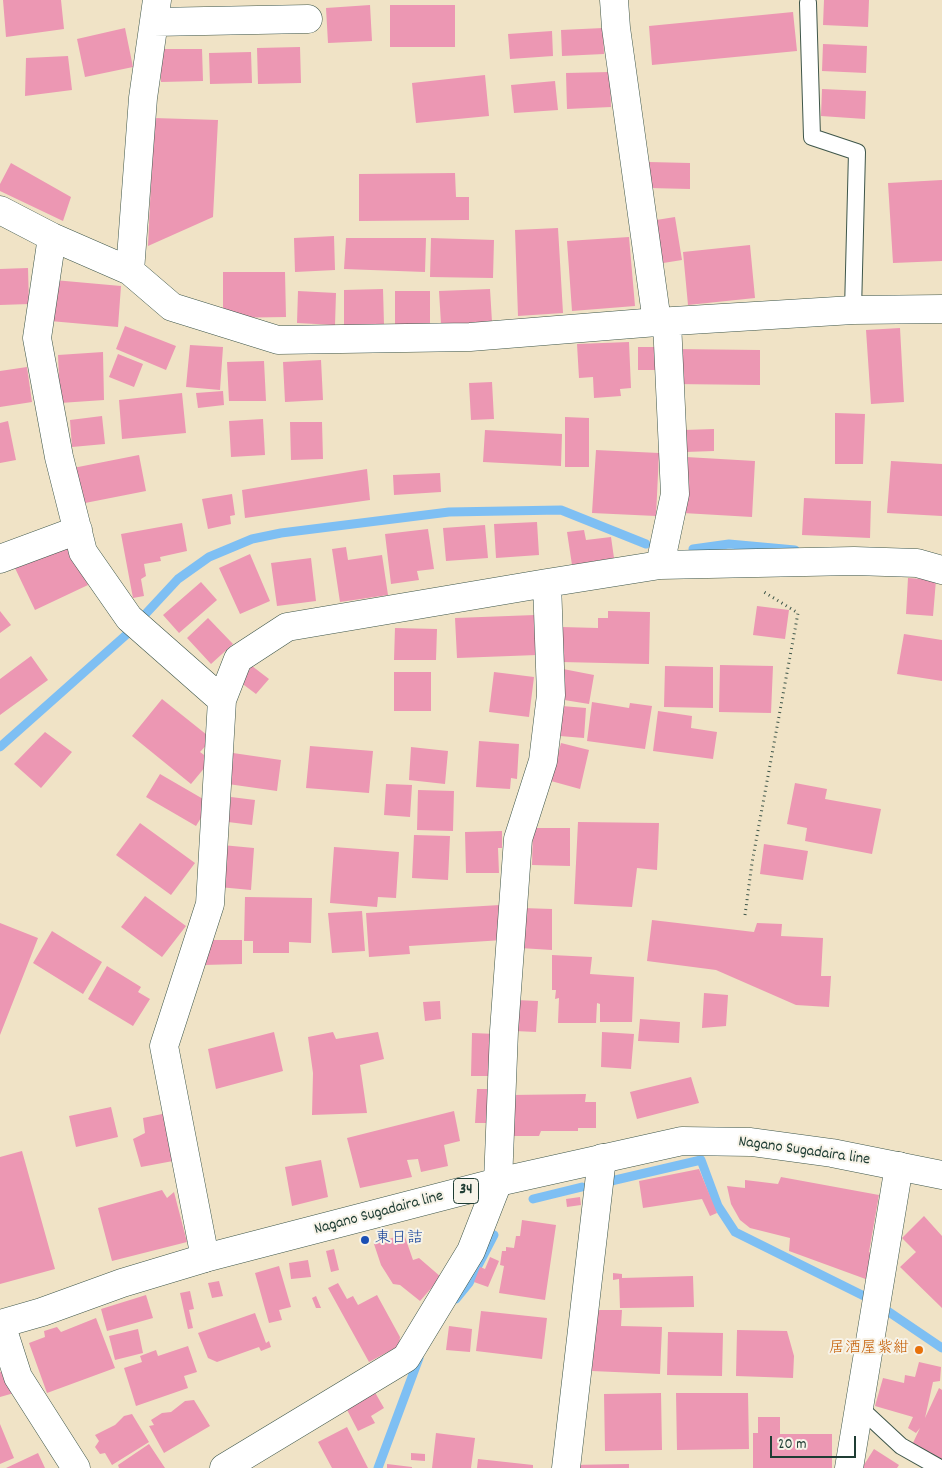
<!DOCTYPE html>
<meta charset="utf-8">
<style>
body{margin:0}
#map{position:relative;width:942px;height:1468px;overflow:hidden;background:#f0e3c6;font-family:Dekko,sans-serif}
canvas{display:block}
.scale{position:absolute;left:770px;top:1436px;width:86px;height:22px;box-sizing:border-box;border:2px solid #1f3d34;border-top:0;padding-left:6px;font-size:15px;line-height:18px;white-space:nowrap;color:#1f3d34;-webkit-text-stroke:4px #f7f3e8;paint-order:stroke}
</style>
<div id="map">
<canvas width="942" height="1468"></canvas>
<div class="scale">20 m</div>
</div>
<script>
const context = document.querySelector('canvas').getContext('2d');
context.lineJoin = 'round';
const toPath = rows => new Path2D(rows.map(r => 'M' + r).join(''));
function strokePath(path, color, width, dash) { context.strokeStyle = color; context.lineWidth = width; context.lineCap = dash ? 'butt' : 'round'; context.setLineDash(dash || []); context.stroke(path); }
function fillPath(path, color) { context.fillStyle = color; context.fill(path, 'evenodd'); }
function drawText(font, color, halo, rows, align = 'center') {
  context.font = font + ' Dekko,"Klee One",sans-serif'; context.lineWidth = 4; context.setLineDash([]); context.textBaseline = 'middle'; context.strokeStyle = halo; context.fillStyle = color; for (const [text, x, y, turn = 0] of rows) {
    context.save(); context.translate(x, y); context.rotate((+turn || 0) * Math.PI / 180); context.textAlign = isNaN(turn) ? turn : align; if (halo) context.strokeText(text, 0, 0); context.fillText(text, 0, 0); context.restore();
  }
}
strokePath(toPath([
 [693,549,729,544,795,550],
 [0,747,126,635,178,579,209,557,252,539,281,533,449,512,561,510,646,544],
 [611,1181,701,1160,718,1206,735,1232,868,1298],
 [533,1199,582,1187],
 [456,1299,469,1283,494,1235],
 [886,1310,942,1348],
 [378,1468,419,1358]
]), '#7ebff3', 9);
fillPath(toPath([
 [3,0,61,0,64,29,6,37],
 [824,0,869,0,868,27,823,25],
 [370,5,372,41,328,43,326,8],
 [390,5,455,5,455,47,390,47],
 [793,12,797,51,652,65,649,26],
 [125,28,133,67,85,77,77,39],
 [603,28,604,54,562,56,561,30],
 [552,31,553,56,510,59,508,34],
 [823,44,867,46,866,73,822,71],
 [300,47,301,83,258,84,257,48],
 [160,49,202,49,203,81,161,82],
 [251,52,252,83,210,84,209,53],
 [68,56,72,90,25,96,26,58],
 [610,72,611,107,567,109,566,73],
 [485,75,489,116,416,123,412,83],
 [555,81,558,110,514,113,511,85],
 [822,89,866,91,865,119,821,116],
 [154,118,218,120,213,217,148,246],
 [649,162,690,163,690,189,649,188],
 [11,163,71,197,63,221,0,191,0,184],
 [455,173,456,197,469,197,469,220,359,221,359,174],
 [942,180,942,261,893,263,888,183],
 [675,217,682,260,657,264,650,221],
 [558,228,563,313,518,316,515,230],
 [334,236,335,270,295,272,294,238],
 [629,237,635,306,572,311,567,241],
 [346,238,426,238,425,272,344,269],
 [431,238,494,240,493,278,430,277],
 [750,245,755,298,688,305,683,252],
 [28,268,29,304,0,305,0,269],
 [223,272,285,272,286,317,223,318],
 [54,280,121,286,118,327,50,321],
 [383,289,384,325,344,325,344,290],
 [490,289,492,322,441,324,439,291],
 [298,291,336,293,335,325,297,323],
 [395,291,430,291,430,324,395,324],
 [125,326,176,346,166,370,116,349],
 [900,328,904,402,871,404,866,330],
 [629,342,631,388,620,389,621,396,594,398,593,377,579,378,577,344],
 [190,345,223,347,220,390,186,387],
 [638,347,662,347,662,370,638,370],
 [673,349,760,350,760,385,673,384],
 [103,352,104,400,60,403,58,355],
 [118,354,143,364,134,387,109,377],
 [321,360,323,400,285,402,283,362],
 [264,361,266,401,229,401,227,362],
 [27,367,32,402,0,407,0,371],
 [492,382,494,419,471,420,469,383],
 [223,391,224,405,198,408,196,393],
 [182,393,186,433,122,439,119,400],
 [835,413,865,414,863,464,835,464],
 [102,416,105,444,72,447,70,420],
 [565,417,589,418,589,467,565,467],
 [263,419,265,455,231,457,229,421],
 [8,421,16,460,0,463,0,423],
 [290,422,322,422,323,459,291,460],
 [714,429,714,451,685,452,684,430],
 [485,430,562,434,561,466,483,462],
 [596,450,659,453,656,516,592,513],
 [139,455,146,491,80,504,73,468],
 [686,457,755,461,752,517,683,513],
 [891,461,942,464,942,516,887,513],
 [367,469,370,500,245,518,242,490],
 [440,473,441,492,394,495,393,475],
 [232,494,235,515,230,516,231,524,208,529,202,499],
 [804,498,871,501,870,538,802,535],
 [537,522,539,555,496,558,494,524],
 [182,523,187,551,160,557,161,561,144,564,146,576,141,579,144,596,133,598,121,534],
 [485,525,488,558,446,561,443,528],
 [428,529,434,569,417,571,419,580,391,584,385,534],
 [584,530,586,540,611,537,614,558,572,565,567,532],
 [66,541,88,585,35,610,14,566],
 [346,547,348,560,382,555,388,595,340,602,332,549],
 [250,554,270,601,240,614,219,568],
 [311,558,316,601,277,606,271,563],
 [908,578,936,580,933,616,906,614],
 [201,582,217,600,179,633,163,615],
 [757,606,789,610,785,639,753,635],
 [0,611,11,625,0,633],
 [608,611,650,612,649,664,561,662,562,627,598,628,598,618,608,618],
 [535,615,537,655,457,658,455,618],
 [208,618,233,644,211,664,187,638],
 [395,628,437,629,436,660,394,660],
 [904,634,942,640,942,681,897,674],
 [31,656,48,680,0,715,0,679],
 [720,665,773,666,771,713,719,712],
 [252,666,269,679,256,694,240,682],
 [665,666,713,667,713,708,664,707],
 [563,669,594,675,589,704,558,699],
 [394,672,431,672,431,711,394,711],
 [494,672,534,677,529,717,489,712],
 [162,699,212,739,200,752,211,760,191,784,132,736],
 [592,702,629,708,630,703,652,706,645,749,587,741],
 [562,706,586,708,584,738,560,736],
 [658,711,692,716,691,728,717,732,713,759,653,751],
 [45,732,72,752,41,788,14,764],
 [479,741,519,744,517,779,511,778,510,789,476,787],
 [561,743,589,750,580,789,551,781],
 [310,746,373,751,369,793,306,788],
 [411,747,448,751,445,784,409,780],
 [233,753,281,760,277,791,228,784],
 [160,774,210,803,196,826,146,797],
 [795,783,827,789,825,799,881,809,872,854,805,841,807,828,787,824],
 [386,784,412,785,410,817,384,815],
 [418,790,454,791,453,831,417,830],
 [231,797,255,800,252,825,228,822],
 [578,822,659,823,657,870,637,868,632,907,574,904],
 [140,823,195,863,171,895,116,855],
 [533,828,570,828,570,866,532,865],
 [502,831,502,848,498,848,499,873,466,873,465,832],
 [414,835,450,836,448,880,412,878],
 [764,844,808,851,803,880,760,874],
 [222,845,254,848,251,890,219,887],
 [334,847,399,852,396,898,378,897,377,907,330,903],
 [145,896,186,926,162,957,121,927],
 [245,897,312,898,311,943,289,942,289,953,253,953,253,941,244,941],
 [500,905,503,940,409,946,410,954,369,957,366,913],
 [522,908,552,909,552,950,520,948],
 [362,911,365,951,332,953,328,913],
 [652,920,754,932,757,923,782,924,781,936,823,938,821,976,831,976,829,1007,796,1005,716,970,647,961],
 [0,923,38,938,0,1035],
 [52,931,102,962,83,994,33,963],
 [203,940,242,940,242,964,203,965],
 [552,955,592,957,590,974,634,977,632,1022,600,1022,600,1004,597,1003,596,1023,558,1023,559,998,555,999,556,990,552,990],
 [107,966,141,987,138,992,150,999,133,1026,88,999],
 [704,993,728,995,726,1026,702,1028],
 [516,1000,538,1001,536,1032,515,1031],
 [440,1001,441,1019,425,1021,423,1002],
 [640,1019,680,1022,679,1043,638,1041],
 [274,1032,283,1071,216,1089,208,1049],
 [333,1032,336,1039,378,1032,384,1059,360,1065,367,1113,312,1115,313,1073,308,1037],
 [602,1032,634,1034,631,1069,601,1067],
 [472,1033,496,1034,497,1076,471,1076],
 [691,1077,699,1103,637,1119,630,1092],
 [477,1089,498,1089,498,1123,475,1123],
 [586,1094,585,1102,596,1102,596,1128,578,1128,578,1131,541,1131,539,1136,511,1136,510,1095],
 [111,1107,118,1137,76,1147,69,1116],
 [454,1111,460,1141,444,1145,448,1166,421,1172,418,1159,407,1160,412,1177,360,1188,347,1138],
 [167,1113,173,1161,141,1167,133,1139,145,1133,143,1118],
 [22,1151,55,1269,0,1284,0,1157],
 [321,1160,328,1197,292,1206,285,1167],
 [699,1169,717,1213,710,1216,702,1199,643,1208,639,1181],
 [781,1177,879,1195,869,1252,877,1255,871,1281,789,1251,790,1238,750,1228,740,1220,731,1204,727,1186,745,1188,745,1180,778,1184],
 [162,1190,167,1198,174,1192,187,1242,112,1261,98,1208],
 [580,1197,581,1205,567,1207,566,1199],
 [924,1216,942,1236,942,1308,900,1267,916,1252,902,1238],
 [522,1220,556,1225,545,1300,499,1293,504,1266,500,1265,502,1251,506,1251,506,1247,514,1248,516,1236,520,1236],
 [404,1234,413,1260,419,1258,441,1277,420,1301,400,1285,393,1284,381,1265,374,1244],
 [334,1249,339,1270,331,1272,326,1251],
 [490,1257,499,1261,488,1287,474,1282,480,1267,485,1269],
 [308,1260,311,1277,291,1279,289,1263],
 [279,1266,291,1307,279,1310,282,1320,269,1323,255,1273],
 [613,1273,622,1274,622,1278,693,1276,694,1307,620,1308,619,1279,613,1280],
 [219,1281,223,1296,212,1298,208,1283],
 [338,1283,347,1299,353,1296,358,1305,377,1295,400,1337,399,1346,369,1362,328,1288],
 [190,1291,194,1309,189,1310,193,1328,188,1329,180,1293],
 [146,1295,153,1318,107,1331,101,1309],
 [316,1296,321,1308,316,1308,312,1298],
 [594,1310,622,1310,621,1326,662,1327,660,1374,592,1371],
 [481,1311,547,1318,542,1359,476,1351],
 [255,1313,266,1343,269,1341,271,1347,261,1351,259,1347,217,1362,208,1358,198,1333],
 [96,1318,115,1368,47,1393,29,1343,45,1337,44,1331,57,1327,61,1332],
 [449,1326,472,1329,470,1352,446,1350],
 [138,1329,143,1353,115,1360,109,1336],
 [737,1330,787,1331,794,1356,793,1378,736,1376],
 [668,1332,723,1333,722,1376,667,1375],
 [188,1346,197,1372,184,1376,188,1388,136,1406,124,1368,142,1362,140,1356,156,1350,158,1356],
 [919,1362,941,1367,940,1381,933,1382,925,1418,939,1388,942,1390,942,1459,912,1445,920,1428,916,1433,908,1428,913,1417,875,1406,883,1378,904,1383,905,1375,915,1377],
 [7,1369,14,1393,0,1397,0,1372],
 [373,1389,384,1408,371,1416,375,1423,358,1431,344,1404],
 [661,1393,662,1450,605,1451,604,1394],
 [676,1393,748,1393,749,1449,677,1450],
 [194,1400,210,1426,164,1453,149,1426,154,1425,151,1420,162,1413,171,1412,185,1401],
 [132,1414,149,1442,112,1465,105,1453,100,1454,95,1447,99,1441,95,1435,115,1425,124,1416],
 [758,1417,780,1417,780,1434,832,1434,832,1468,753,1468,753,1433,758,1433],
 [0,1424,14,1458,0,1464],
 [347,1427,368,1468,332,1468,318,1442],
 [436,1433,475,1438,471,1468,432,1468],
 [149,1444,165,1468,119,1468,118,1465],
 [874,1449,899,1465,897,1468,862,1468],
 [38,1453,45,1468,6,1468],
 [411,1453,425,1454,425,1461,411,1460],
 [478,1459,533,1465,533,1468,477,1468],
 [387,1464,412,1467,412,1468,387,1468],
 [629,1464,629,1468,571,1468,571,1465]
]), '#ec97b3');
const lane = toPath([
 [808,3,812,137,857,152,853,310],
 [859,1407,901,1446,940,1468]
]);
const street = toPath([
 [614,0,616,28,657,322],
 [154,22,308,19],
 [0,210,52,237,130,271,172,307,278,340,470,337,657,322,853,310,942,309],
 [52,237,37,338,59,457,83,552,129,618,222,700,210,904,164,1046,205,1258],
 [130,271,143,98,157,0],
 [0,559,78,530],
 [660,565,854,561,917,563,942,570],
 [222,700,238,659,287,627,547,583],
 [1,1324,18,1377,76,1468],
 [224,1468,406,1358,471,1251,498,1182,504,1031,518,839,543,761,551,695,547,583,660,565,675,494,667,322],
 [566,1468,602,1158],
 [849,1468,899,1166]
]);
const primary = toPath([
 [0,1324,42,1312,122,1283,205,1258,498,1182,682,1141,751,1142,832,1153,942,1175]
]);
strokePath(lane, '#3e564a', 18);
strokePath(street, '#3e564a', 29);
strokePath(primary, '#3e564a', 29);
strokePath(toPath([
 [745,915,752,863,798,613,764,592]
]), '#3e564a', 3, [1, 4]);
strokePath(lane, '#fff', 16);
strokePath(street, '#fff', 28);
strokePath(primary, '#fff', 28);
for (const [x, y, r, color] of [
 [365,1240,5,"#1a4fb4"],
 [919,1350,5,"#e8710a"]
]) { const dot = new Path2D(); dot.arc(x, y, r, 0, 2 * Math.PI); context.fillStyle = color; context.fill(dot); strokePath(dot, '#f7f3e8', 2); }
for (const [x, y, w] of [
 [466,1191,25]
]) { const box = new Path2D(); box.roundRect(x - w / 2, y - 12.5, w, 25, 4); context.fillStyle = '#f7f3e8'; context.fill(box); strokePath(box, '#1f3d34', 1); }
drawText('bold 15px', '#1f3d34', null, [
 ["34",466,1191]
]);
drawText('16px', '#1f3d34', '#f7f3e8', [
 ["Nagano Sugadaira line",804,1152,8],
 ["Nagano Sugadaira line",379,1214,-15]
]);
drawText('16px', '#164399', '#f7f3e8', [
 ["東日詰",375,1240]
], 'left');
drawText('16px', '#c56008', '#f7f3e8', [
 ["居酒屋紫紺",909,1350]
], 'right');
</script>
